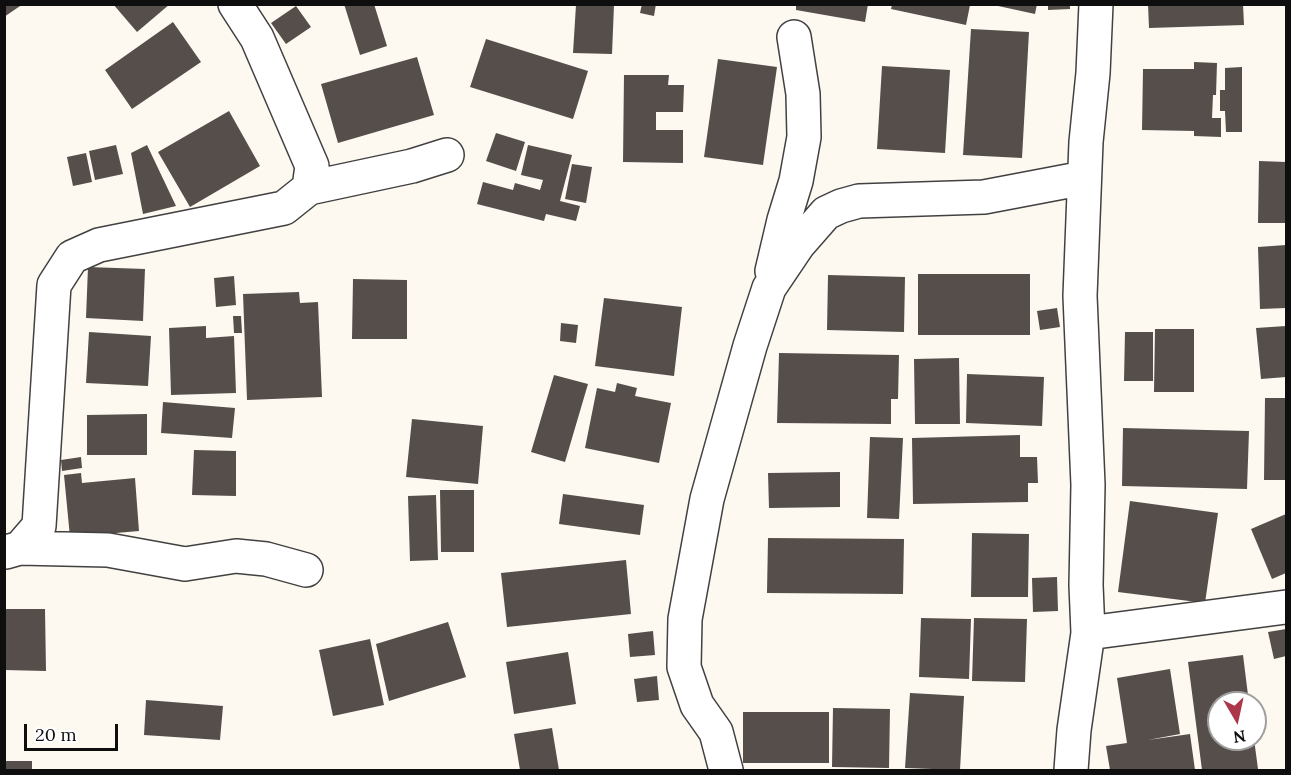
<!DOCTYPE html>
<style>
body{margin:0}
#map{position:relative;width:1291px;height:775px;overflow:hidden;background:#fdf9f0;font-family:Lora,serif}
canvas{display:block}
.frame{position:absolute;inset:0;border:6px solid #0e0e0e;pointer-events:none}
.north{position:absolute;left:1207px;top:691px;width:60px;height:60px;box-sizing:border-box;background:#fff;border:2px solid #9f9f9f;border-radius:50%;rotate:171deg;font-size:16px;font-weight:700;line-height:24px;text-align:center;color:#0e0e0e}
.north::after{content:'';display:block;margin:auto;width:21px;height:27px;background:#ac374a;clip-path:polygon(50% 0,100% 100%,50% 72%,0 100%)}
.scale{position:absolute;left:24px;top:724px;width:94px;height:27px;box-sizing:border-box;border:3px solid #0e0e0e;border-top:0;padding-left:8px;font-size:18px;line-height:21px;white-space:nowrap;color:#0e0e0e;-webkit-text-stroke:4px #fff;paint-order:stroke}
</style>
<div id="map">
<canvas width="1291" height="775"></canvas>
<div class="frame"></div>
<div class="north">N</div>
<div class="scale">20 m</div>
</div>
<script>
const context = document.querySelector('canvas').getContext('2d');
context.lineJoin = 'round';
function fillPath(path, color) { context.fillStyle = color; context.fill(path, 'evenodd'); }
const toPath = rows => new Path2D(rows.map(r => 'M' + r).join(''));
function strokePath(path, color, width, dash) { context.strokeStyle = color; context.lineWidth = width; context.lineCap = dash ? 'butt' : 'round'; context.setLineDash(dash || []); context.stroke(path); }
fillPath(toPath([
 [4,4,23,4,4,17],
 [113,4,170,4,137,32],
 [344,4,374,4,387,46,360,55],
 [642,4,656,4,654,16,640,13],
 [796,4,868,4,865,22,796,10],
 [989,4,1037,4,1035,14],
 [1148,4,1243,4,1244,25,1149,28],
 [576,5,614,5,612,54,573,53],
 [892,5,970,5,966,25,891,9],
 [1048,5,1070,5,1070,9,1048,10],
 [296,6,311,27,286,44,271,23],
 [173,22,201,62,132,109,105,70],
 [971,29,1029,32,1022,158,963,155],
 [486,39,588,71,573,119,470,87],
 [417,57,434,115,338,143,321,84],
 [718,59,777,67,763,165,704,157],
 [1194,62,1217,63,1216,95,1213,95,1212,118,1221,118,1221,137,1194,136,1194,131,1142,130,1143,69,1194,69],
 [882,66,950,70,945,153,877,149],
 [1242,67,1242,132,1226,132,1225,111,1220,111,1220,90,1225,90,1225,68],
 [624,75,669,75,668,85,684,85,683,112,656,112,656,130,683,130,683,163,623,162],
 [229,111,260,166,190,207,158,152],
 [496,133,525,142,516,171,486,161],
 [116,145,123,174,95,180,89,151],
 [147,145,176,206,143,214,131,153],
 [528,145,572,155,560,201,580,206,576,221,546,214,544,221,477,204,483,182,513,190,515,183,540,190,543,180,521,175],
 [86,153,92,182,73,186,67,157],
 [1259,161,1286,162,1286,223,1258,223],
 [572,164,592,167,586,203,565,199],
 [1286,245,1286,308,1260,309,1258,247],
 [88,267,145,269,143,321,86,318],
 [918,274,1030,274,1030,335,918,335],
 [828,275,905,277,904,332,827,330],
 [234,276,236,305,216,307,214,278],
 [353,279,407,280,407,339,352,339],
 [299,292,300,303,318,302,322,397,247,400,243,294],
 [604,298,682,307,674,376,595,366],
 [1057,308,1060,327,1040,330,1037,311],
 [233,316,241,316,242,333,234,333],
 [561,323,578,325,576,343,560,341],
 [206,326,206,338,234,336,236,393,171,395,169,328],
 [1286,326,1286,377,1261,379,1256,328],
 [1155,329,1194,329,1194,392,1154,392],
 [89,332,151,336,148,386,86,383],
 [1125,332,1153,332,1153,381,1124,381],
 [779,353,899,355,898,399,891,399,891,424,777,423],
 [959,358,960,424,915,424,914,359],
 [967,374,1044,377,1042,426,966,423],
 [554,375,588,384,565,462,531,452],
 [617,383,637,388,635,396,671,403,659,463,585,448,597,388,615,392],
 [1265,398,1286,398,1286,480,1264,480],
 [163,402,235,408,232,438,161,433],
 [147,414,147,455,87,455,87,415],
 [412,419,483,426,478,484,406,477],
 [1123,428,1249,431,1247,489,1122,486],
 [1020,435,1020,457,1037,457,1038,483,1028,483,1028,502,913,504,912,438],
 [870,437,903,438,899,519,867,518],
 [194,450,236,451,236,496,192,495],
 [81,457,82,468,62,471,61,460],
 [840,472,840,507,769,508,768,473],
 [81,473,82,483,135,478,139,531,70,537,64,475],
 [440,490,474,490,474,552,441,552],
 [563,494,644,505,640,535,559,524],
 [436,495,438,560,410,561,408,496],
 [1130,501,1218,513,1205,603,1118,592],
 [1286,514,1286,573,1272,579,1251,529],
 [972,533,1029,534,1028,597,971,597],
 [768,538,904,539,903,594,767,593],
 [626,560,631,614,507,627,501,573],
 [1057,577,1058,611,1033,612,1032,578],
 [4,609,45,609,46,671,4,670],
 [921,618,971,619,969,679,919,677],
 [974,618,1027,619,1025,682,972,681],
 [448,622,466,677,389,701,376,644],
 [1286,629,1286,656,1274,659,1268,632],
 [653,631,655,655,630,657,628,634],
 [370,639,384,705,333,716,319,650],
 [568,652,576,704,514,714,506,662],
 [1243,655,1249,703,1219,703,1219,739,1254,739,1258,769,1202,770,1188,662],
 [1170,669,1180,734,1148,740,1190,734,1195,770,1110,770,1106,746,1127,743,1117,678],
 [657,676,659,700,637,702,634,679],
 [910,693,964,696,960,770,905,768],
 [146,700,223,706,220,740,144,735],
 [833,708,890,709,889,768,832,767],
 [743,712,829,712,829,763,743,763],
 [552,728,559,770,520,770,514,734],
 [4,761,32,761,32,770,4,770]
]), '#554e4b');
const street = toPath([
 [235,4,257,38,312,166,309,188],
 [772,271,784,220,796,181,804,137,803,94,794,37],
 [20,548,39,526,54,285,72,257,99,245,284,208,309,188,412,166,447,155],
 [6,552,20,548,108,550,185,564,236,556,266,559,306,570],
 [1088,633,1286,607],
 [726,770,716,732,697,705,684,667,685,619,707,499,750,346,769,288,798,245,826,213,841,206,859,201,984,197,1084,178],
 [1071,770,1074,730,1088,633,1086,585,1088,485,1080,296,1086,142,1093,73,1096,4]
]);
strokePath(street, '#414141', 36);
strokePath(street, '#fff', 33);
</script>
